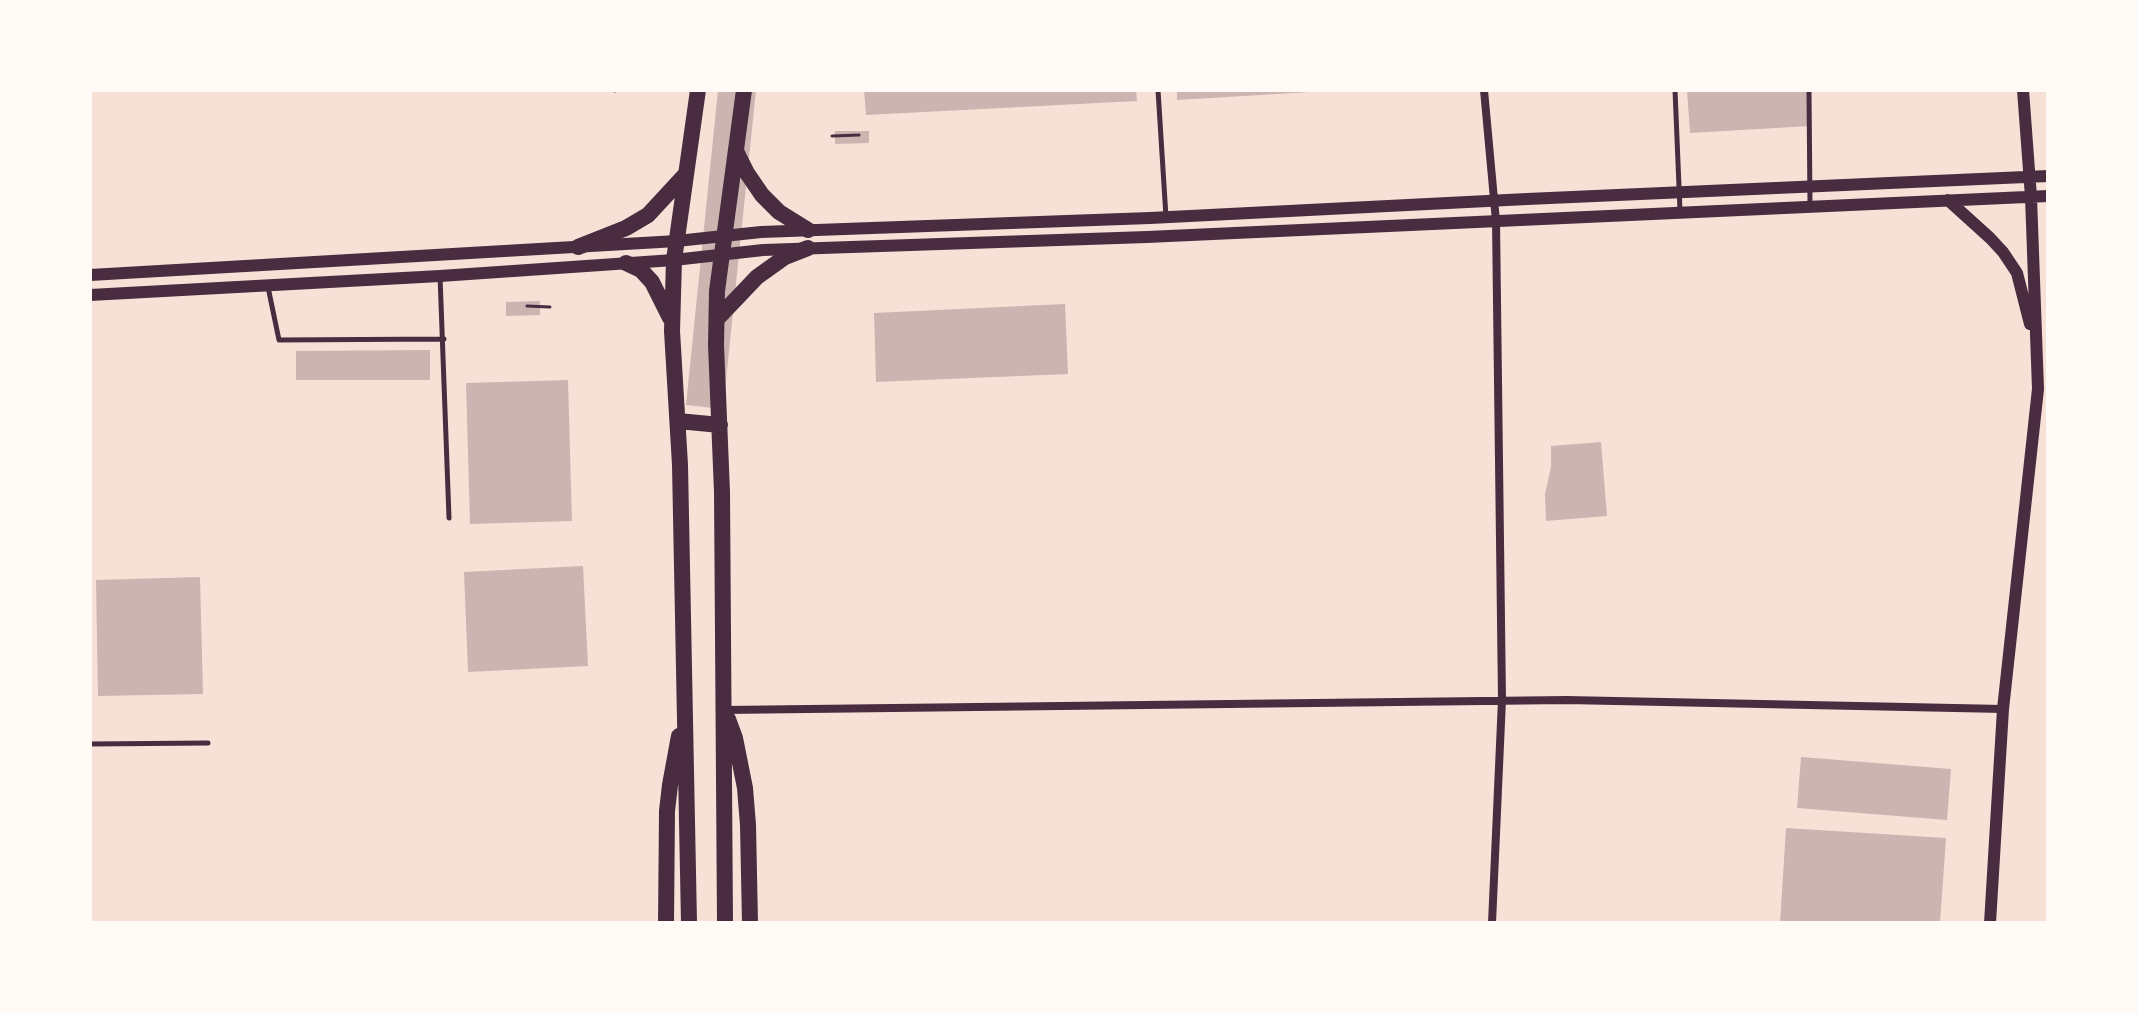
<!DOCTYPE html>
<style>
body{margin:0}
#map{position:relative;width:2138px;height:1013px;overflow:hidden;background:#f7e1d7;font-family:Cabin,sans-serif}
canvas{display:block}
.frame{position:absolute;inset:0;border:92px solid #fffaf5;pointer-events:none}
</style>
<div id="map">
<canvas width="2138" height="1013"></canvas>
<div class="frame"></div>
</div>
<script>
const context = document.querySelector('canvas').getContext('2d');
context.lineJoin = 'round';
function fillPath(path, color) { context.fillStyle = color; context.fill(path, 'evenodd'); }
const toPath = rows => new Path2D(rows.map(r => 'M' + r).join(''));
function strokePath(path, color, width, dash) { context.strokeStyle = color; context.lineWidth = width; context.lineCap = dash ? 'butt' : 'round'; context.setLineDash(dash || []); context.stroke(path); }
fillPath(toPath([
 [718,90,756,90,723,409,686,405],
 [864,90,1136,90,1137,101,866,115],
 [1177,90,1310,90,1310,92,1177,100],
 [1687,90,1808,90,1810,126,1690,133],
 [835,131,869,131,869,143,835,144],
 [540,301,540,315,506,316,506,302],
 [1065,304,1068,374,876,382,874,313],
 [430,350,430,380,296,380,296,351],
 [568,380,572,521,470,524,466,383],
 [1601,442,1607,516,1546,521,1545,494,1551,467,1551,446],
 [583,566,588,666,468,672,464,572],
 [200,577,203,694,98,696,96,580],
 [1801,757,1951,769,1947,820,1797,808],
 [1786,828,1946,838,1940,923,1780,923]
]), '#ccb4b1');
strokePath(toPath([
 [615,91,615,90],
 [832,136,859,135],
 [527,306,550,307]
]), '#4a2c40', 3);
strokePath(toPath([
 [1158,90,1166,217],
 [1675,90,1680,211],
 [1809,90,1810,205],
 [440,276,449,518],
 [268,287,279,340,444,339],
 [90,744,208,743]
]), '#4a2c40', 5);
strokePath(toPath([
 [1484,90,1496,221,1502,700,1492,923],
 [724,710,1567,700,2003,709]
]), '#4a2c40', 8);
strokePath(toPath([
 [1948,200,1990,238,2003,252,2017,273,2030,324],
 [90,275,677,241,761,232,1150,218,1527,199,2048,176],
 [90,295,440,276,674,260,763,250,1147,237,2048,196],
 [1990,923,2003,709,2038,389,2031,197,2023,90]
]), '#4a2c40', 12);
strokePath(toPath([
 [736,151,747,173,762,195,779,212,808,230],
 [578,247,626,228,648,215,685,175],
 [626,263,641,270,652,282,670,318],
 [717,319,757,277,785,257,808,248],
 [678,421,720,425],
 [728,719,735,738,745,788,748,825,750,923],
 [666,923,667,811,670,785,679,736],
 [689,923,680,465,672,331,674,260,698,90],
 [725,923,722,492,716,345,717,291,744,90]
]), '#4a2c40', 16);
</script>
